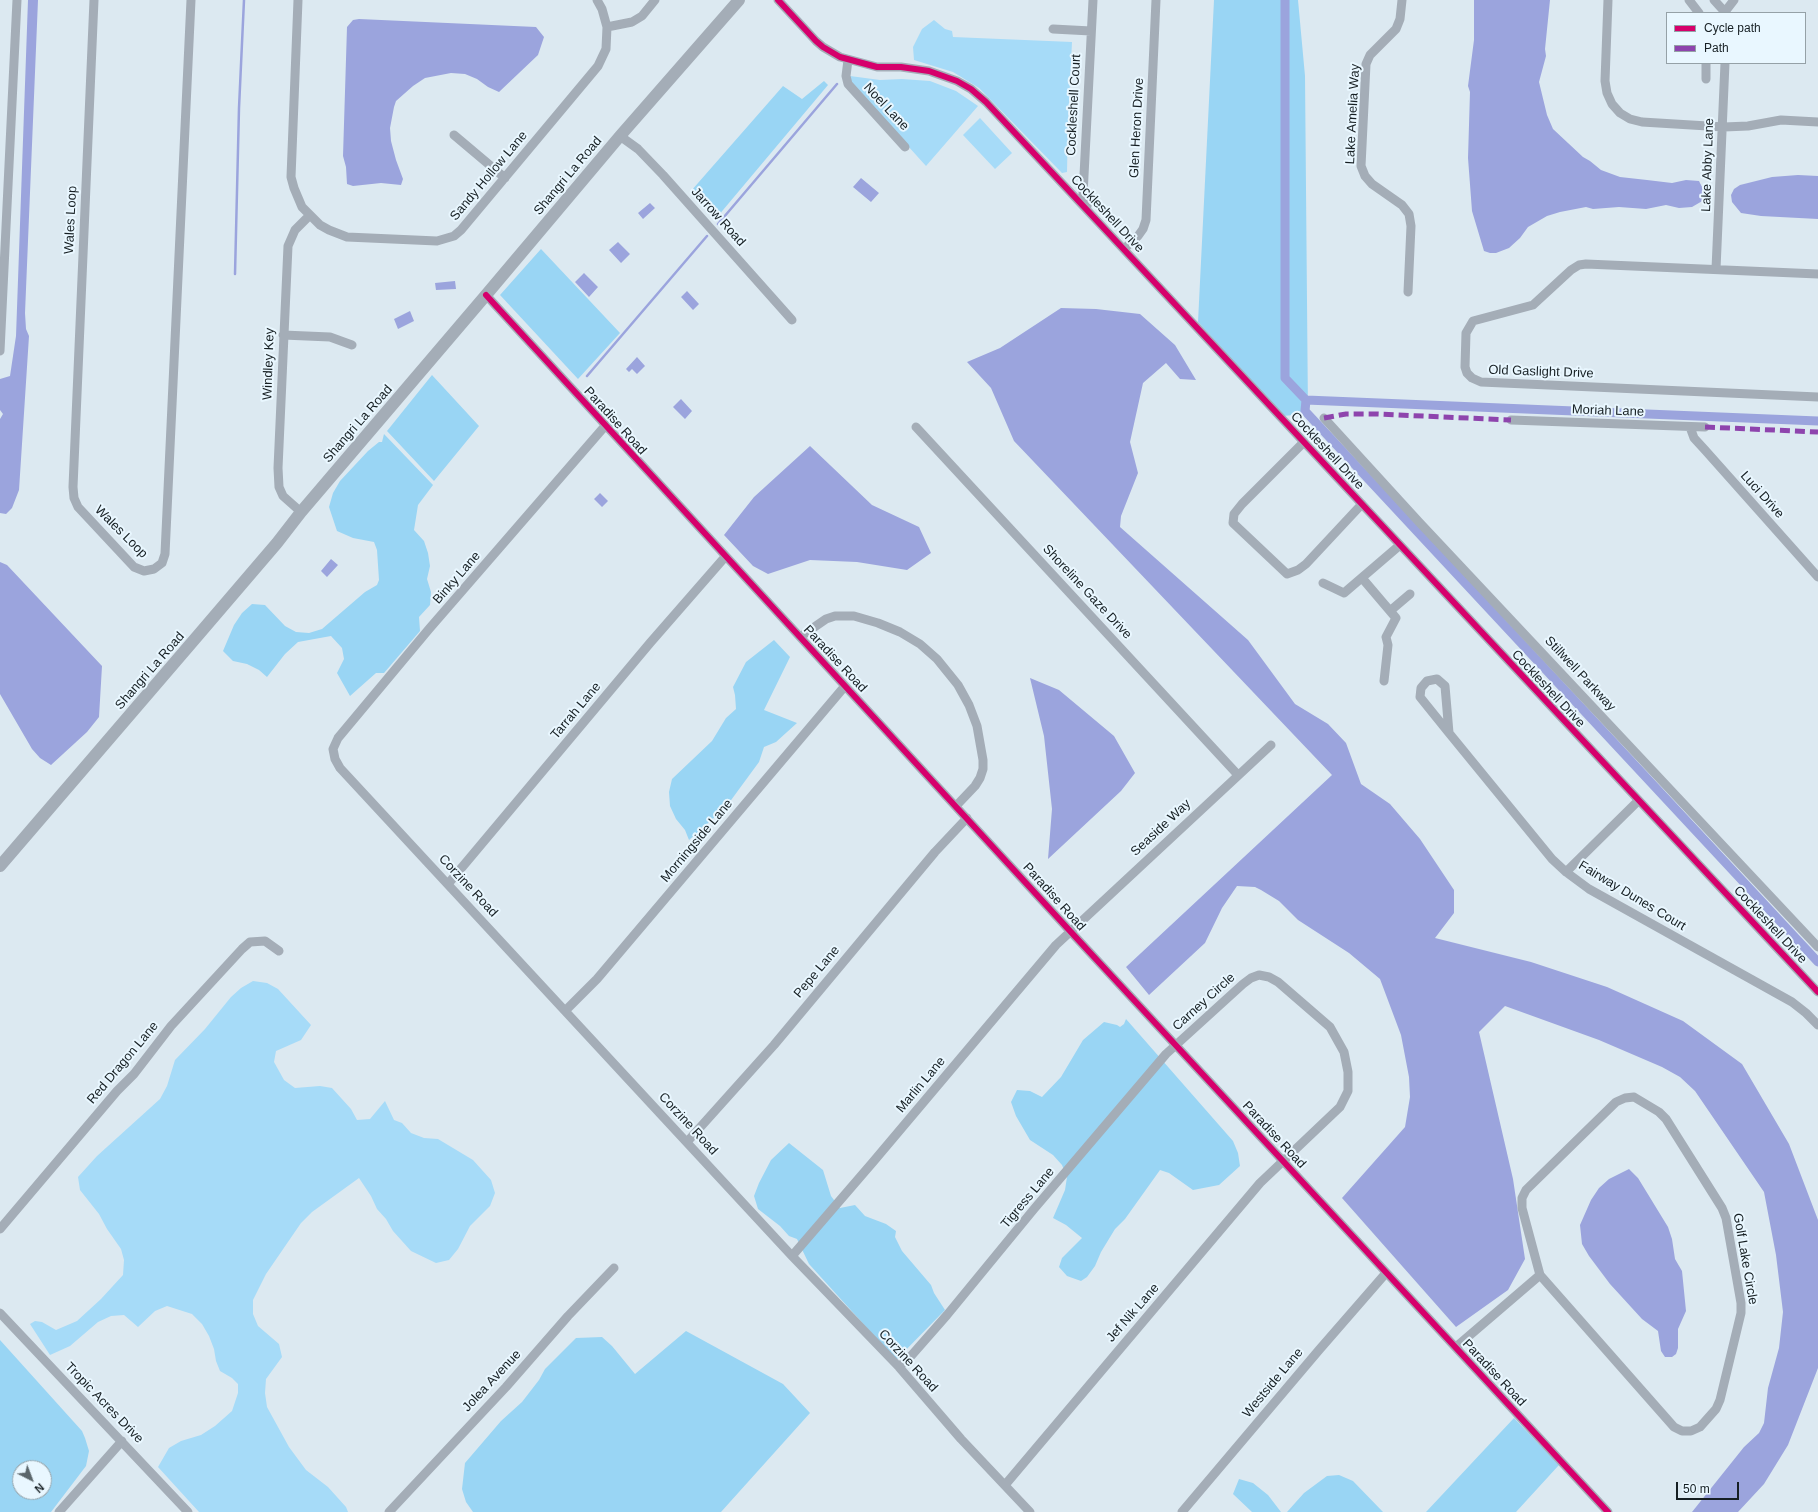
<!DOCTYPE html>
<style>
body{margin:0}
#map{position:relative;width:1818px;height:1512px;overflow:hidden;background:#dce9f1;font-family:Arial,sans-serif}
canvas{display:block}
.legend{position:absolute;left:1666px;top:12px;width:140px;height:52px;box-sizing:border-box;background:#e9f7ff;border:1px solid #95a1a7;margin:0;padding:5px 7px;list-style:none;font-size:12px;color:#161f23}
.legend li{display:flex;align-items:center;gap:8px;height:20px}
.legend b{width:20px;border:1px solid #95a1a7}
.north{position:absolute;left:12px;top:1460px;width:40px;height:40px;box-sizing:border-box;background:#e9f7ff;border:1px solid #95a1a7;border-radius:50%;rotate:138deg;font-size:11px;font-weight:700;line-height:16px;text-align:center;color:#161f23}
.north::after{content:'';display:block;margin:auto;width:14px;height:18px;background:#5b666b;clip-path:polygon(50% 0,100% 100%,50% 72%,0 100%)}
.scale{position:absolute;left:1676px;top:1482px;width:63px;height:18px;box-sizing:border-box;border:2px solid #161f23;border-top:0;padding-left:5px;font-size:12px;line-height:14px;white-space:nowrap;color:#161f23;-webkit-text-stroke:3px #e9f7ff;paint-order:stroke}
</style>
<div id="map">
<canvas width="1818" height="1512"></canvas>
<ul class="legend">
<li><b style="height:5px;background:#d6006c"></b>Cycle path</li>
<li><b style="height:5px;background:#8e44ad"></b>Path</li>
</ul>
<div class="north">N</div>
<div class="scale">50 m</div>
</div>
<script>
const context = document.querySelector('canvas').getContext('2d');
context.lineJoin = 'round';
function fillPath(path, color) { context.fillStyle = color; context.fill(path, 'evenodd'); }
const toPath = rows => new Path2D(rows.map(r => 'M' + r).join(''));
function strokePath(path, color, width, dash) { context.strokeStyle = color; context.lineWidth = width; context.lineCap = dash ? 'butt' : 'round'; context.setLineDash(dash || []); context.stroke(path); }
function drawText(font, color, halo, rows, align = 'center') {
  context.font = font + ' Arial,sans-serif'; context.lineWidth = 4; context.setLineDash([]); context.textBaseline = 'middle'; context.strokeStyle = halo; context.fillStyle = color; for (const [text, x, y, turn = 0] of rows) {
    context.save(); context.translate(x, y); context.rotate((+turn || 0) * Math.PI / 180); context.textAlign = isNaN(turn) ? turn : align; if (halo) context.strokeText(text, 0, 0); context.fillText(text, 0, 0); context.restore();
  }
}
fillPath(toPath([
 [934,20,945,29,952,31,953,37,1072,42,1068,123,1067,172,1062,173,979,88,953,72,914,60,913,47,922,29],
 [850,76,880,80,902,79,930,81,956,91,978,106,926,166,851,83],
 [980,118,1012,153,995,169,963,135],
 [253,981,267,983,278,989,311,1025,301,1040,276,1051,274,1062,284,1080,295,1088,320,1086,332,1088,351,1109,357,1120,370,1119,385,1101,394,1120,402,1123,411,1133,424,1138,438,1139,473,1160,491,1180,495,1193,490,1206,470,1226,458,1249,449,1260,436,1263,411,1251,393,1231,386,1219,377,1209,371,1196,359,1178,312,1212,301,1223,266,1274,253,1300,253,1314,258,1326,279,1344,282,1357,266,1379,265,1393,267,1407,289,1447,306,1470,328,1487,346,1507,348,1512,199,1512,158,1467,169,1448,181,1441,201,1435,215,1426,232,1411,238,1393,238,1384,232,1378,220,1371,216,1361,214,1349,209,1336,202,1324,192,1314,167,1306,155,1311,138,1327,124,1315,111,1316,98,1322,70,1346,50,1355,30,1324,35,1321,42,1322,56,1330,77,1321,101,1299,123,1275,124,1260,121,1249,107,1229,99,1214,80,1190,78,1177,97,1156,160,1099,167,1086,175,1060,205,1029,231,997,241,988]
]), '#a6dbf8');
fillPath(toPath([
 [1214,0,1298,0,1305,76,1308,414,1282,416,1198,322],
 [824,81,828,85,718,216,691,191,783,86,802,99],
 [541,249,620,333,578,379,500,295],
 [432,375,479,426,434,481,387,431],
 [384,434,433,485,418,505,414,530,424,541,428,553,430,566,427,579,431,592,430,605,419,617,420,631,384,673,376,673,350,696,337,673,344,659,342,648,331,636,298,642,285,654,267,677,259,670,247,664,233,661,223,651,234,625,242,613,252,604,265,605,285,626,296,632,309,633,322,629,365,592,377,585,379,580,377,550,374,542,353,538,337,531,329,507,333,493,340,481,368,451,379,442,382,442],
 [774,640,790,657,764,710,797,723,776,742,764,747,759,762,726,807,689,840,685,830,676,819,670,806,669,792,672,779,712,741,726,718,736,709,735,695,733,687,746,662],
 [1126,1019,1233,1141,1238,1153,1240,1166,1219,1185,1193,1190,1169,1173,1160,1170,1125,1219,1115,1229,1101,1252,1095,1266,1087,1277,1081,1281,1067,1276,1059,1267,1062,1258,1082,1238,1066,1225,1053,1218,1065,1190,1067,1177,1062,1165,1053,1155,1030,1140,1016,1116,1011,1102,1017,1090,1030,1091,1042,1097,1061,1077,1083,1040,1104,1022,1117,1025,1120,1027,1124,1024],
 [789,1143,823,1170,831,1196,840,1208,855,1205,865,1216,886,1224,896,1231,895,1237,902,1251,931,1285,934,1293,945,1310,896,1360,809,1264,797,1239,789,1236,780,1226,758,1209,754,1196,759,1183,771,1160],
 [686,1331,783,1384,810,1413,721,1512,473,1512,466,1502,462,1489,465,1463,501,1421,522,1402,539,1380,545,1369,576,1338,602,1337,612,1346,635,1374],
 [0,1340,82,1431,85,1438,89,1451,86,1466,51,1512,0,1512],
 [20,1468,44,1468,44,1492,20,1492],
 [1514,1418,1559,1465,1516,1512,1426,1512],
 [1339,1475,1353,1481,1383,1512,1287,1512,1304,1493,1327,1476],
 [1239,1479,1253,1483,1268,1495,1281,1512,1252,1512,1233,1494]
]), '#99d5f4');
fillPath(toPath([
 [28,0,38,0,25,313,26,329,29,336,19,490,12,508,6,514,0,513,0,419,3,414,0,410,0,379,10,376,16,336],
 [1474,0,1550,0,1545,49,1546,56,1539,82,1547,115,1553,129,1583,157,1590,161,1601,170,1620,177,1647,180,1672,183,1686,180,1699,181,1705,193,1704,200,1692,207,1679,208,1666,205,1646,209,1619,207,1593,209,1586,207,1560,212,1547,216,1528,227,1520,238,1509,248,1496,253,1490,253,1484,251,1472,211,1468,158,1470,92,1468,86,1474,40],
 [359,19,536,27,544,37,538,55,499,92,488,87,477,79,465,74,451,73,425,78,413,86,396,101,394,107,390,128,391,141,396,160,403,179,401,185,381,183,353,186,347,184,346,167,343,156,347,27,353,20],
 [1798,175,1818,176,1818,219,1761,216,1741,213,1732,202,1731,195,1734,189,1740,185,1772,177],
 [861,178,879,193,871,202,853,187],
 [650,203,655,208,643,219,638,213],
 [618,242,630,254,621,263,609,250],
 [584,273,598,287,589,297,575,282],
 [455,281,456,289,436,290,435,283],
 [687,291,699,304,693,310,681,297],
 [1061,308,1096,309,1140,314,1175,345,1196,380,1180,379,1166,363,1143,383,1130,442,1138,473,1121,516,1120,527,1248,640,1295,704,1328,724,1346,743,1361,784,1390,804,1420,839,1454,890,1454,913,1435,938,1531,962,1607,987,1683,1021,1742,1064,1789,1144,1818,1220,1818,1368,1788,1445,1764,1484,1738,1512,1692,1512,1744,1447,1759,1433,1764,1423,1768,1388,1779,1348,1783,1312,1776,1255,1764,1192,1695,1091,1680,1077,1662,1067,1599,1040,1505,1006,1479,1032,1513,1179,1525,1259,1508,1290,1456,1327,1342,1198,1405,1127,1410,1097,1409,1077,1401,1035,1380,979,1349,953,1298,920,1279,901,1261,890,1255,887,1237,886,1222,908,1205,943,1149,995,1126,967,1332,775,1014,441,991,388,967,362,1000,348],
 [410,311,414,321,398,329,394,319],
 [637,357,645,366,637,374,632,369,629,372,626,369],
 [681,399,692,411,685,419,673,407],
 [810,446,872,505,919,527,931,553,907,570,857,562,810,560,768,574,753,566,724,535,754,497],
 [600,493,608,501,602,507,594,499],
 [331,559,338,565,327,577,321,571],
 [0,562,7,565,102,666,99,717,87,732,51,765,40,758,32,749,0,694],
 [1030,678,1059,690,1114,736,1135,773,1121,791,1048,859,1052,809,1044,736],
 [1629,1169,1638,1178,1668,1227,1672,1239,1675,1259,1682,1271,1686,1311,1678,1329,1678,1348,1676,1354,1672,1357,1665,1357,1661,1351,1658,1331,1642,1319,1610,1284,1589,1256,1582,1244,1580,1225,1591,1200,1599,1188,1609,1179]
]), '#9ba4dd');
strokePath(toPath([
 [718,224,837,84],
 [235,274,239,108,244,0],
 [587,376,707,236]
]), '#9ba4dd', 2.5);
strokePath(toPath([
 [1285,0,1285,378,1306,400,1818,421],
 [1306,400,1305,411,1818,962]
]), '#9ba4dd', 9);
strokePath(toPath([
 [94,0,73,487,74,498,78,507,134,567,144,571,154,569,162,563,165,554,191,0],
 [298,0,291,177,294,188,302,207,320,225,329,230,347,237,437,241,454,236,461,230,598,66,606,49,607,27,602,9,597,0],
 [778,0,816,41,823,47,840,57,877,67,901,67,929,71,957,81,971,89,986,102,1818,992],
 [1402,0,1400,19,1396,29,1370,55,1366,64,1361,166,1365,176,1372,184,1402,205,1409,214,1411,226,1408,292],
 [1608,0,1605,81,1607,93,1612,104,1620,113,1630,119,1642,122,1724,127,1748,126,1781,120,1818,122],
 [1689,0,1699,13],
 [1714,0,1724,11],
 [1724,13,1734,0],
 [607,27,632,22,642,16,655,0],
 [1053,29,1091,31],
 [848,60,846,76,848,84,905,147],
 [1706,79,1706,63],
 [454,135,505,178],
 [620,136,638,149,663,175,792,320],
 [1087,206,1083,195,1093,0],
 [1124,249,1138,236,1143,229,1146,220,1156,0],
 [1716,269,1725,63],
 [1818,274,1586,264,1579,265,1571,270,1533,305,1473,321,1466,333,1465,367,1467,373,1472,378,1481,382,1818,397],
 [486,295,1070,931,1608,1512],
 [283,335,330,337,352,345],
 [0,351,17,0],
 [1324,418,1419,522,1818,947],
 [1511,420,1705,427],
 [605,426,429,629,338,738,333,749,335,759,340,768,792,1256,899,1367,961,1439,1030,1512],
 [916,427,1238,775],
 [1690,427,1694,438,1705,450,1818,577],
 [1304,442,1242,504,1234,514,1233,523,1287,574,1298,570,1306,564,1362,504],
 [301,512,283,496,279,487,278,468,288,246,295,230,309,216],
 [1362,578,1396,618,1386,637,1388,645,1384,681],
 [1323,583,1344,593,1400,545],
 [1390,611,1410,594],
 [800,637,826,619,835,616,854,616,878,623,900,632,920,644,937,659,958,685,969,705,977,726,983,760,983,769,980,778,975,786,956,806],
 [1437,679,1445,686,1449,733,1420,697,1421,688,1427,681,1437,679],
 [1449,733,1552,859,1566,872,1589,889,1792,1002,1806,1013,1818,1025],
 [1566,872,1638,801],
 [448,884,650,643,725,557],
 [566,1010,597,979,845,686],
 [1634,1097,1659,1112,1666,1119,1722,1208,1726,1218,1741,1303,1741,1313,1720,1400,1716,1409,1700,1427,1691,1431,1682,1431,1674,1427,1540,1275,1522,1208,1522,1198,1526,1190,1572,1145,1616,1102,1625,1098,1634,1097],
 [687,1142,774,1045,935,852,967,818],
 [0,1229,117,1091,134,1074,171,1026,242,949,250,942,265,941,279,951],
 [792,1256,873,1162,1056,945,1271,745],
 [0,1313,188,1512],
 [1456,1347,1540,1275],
 [899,1367,911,1356,947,1315,1034,1209,1166,1054,1243,984,1251,978,1259,975,1269,977,1278,982,1330,1027,1344,1052,1348,1072,1348,1091,1340,1107,1260,1183,1005,1485],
 [59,1512,122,1441],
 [389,1512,506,1387,568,1316,614,1268],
 [1182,1512,1319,1350,1386,1273]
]), '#a4adb7', 9);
strokePath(toPath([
 [0,866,200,633,277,543,301,512,486,295,620,136,739,0]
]), '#a4adb7', 12);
strokePath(toPath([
 [1324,418,1346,414,1377,414,1511,420],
 [1705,427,1818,432]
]), '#8e44ad', 5, [10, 5]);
strokePath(toPath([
 [778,0,816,41,823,47,840,57,877,67,901,67,929,71,957,81,971,89,986,102,1818,992],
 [486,295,1070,931,1608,1512]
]), '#d6006c', 6);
drawText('13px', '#161f23', '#e9f7ff', [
 ["Cockleshell Court",1074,105,-87],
 ["Noel Lane",886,107,47],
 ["Lake Amelia Way",1353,114,-87],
 ["Glen Heron Drive",1137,128,-87],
 ["Lake Abby Lane",1708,165,-88],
 ["Sandy Hollow Lane",489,176,-50],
 ["Shangri La Road",568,176,-50],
 ["Cockleshell Drive",1107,214,47],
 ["Jarrow Road",718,217,48],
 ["Wales Loop",71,220,-87],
 ["Windley Key",269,364,-88],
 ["Old Gaslight Drive",1541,372,2],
 ["Moriah Lane",1608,411,2],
 ["Paradise Road",615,421,48],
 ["Shangri La Road",358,424,-49],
 ["Cockleshell Drive",1327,451,47],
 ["Luci Drive",1762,495,48],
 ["Wales Loop",121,532,45],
 ["Binky Lane",457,578,-49],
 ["Shoreline Gaze Drive",1087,592,47],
 ["Paradise Road",835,659,47],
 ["Shangri La Road",150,671,-49],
 ["Stillwell Parkway",1580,674,47],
 ["Cockleshell Drive",1548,689,47],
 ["Tarrah Lane",576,711,-50],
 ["Seaside Way",1161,828,-43],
 ["Morningside Lane",697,841,-50],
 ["Corzine Road",468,886,47],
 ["Fairway Dunes Court",1632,896,31],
 ["Paradise Road",1054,897,48],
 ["Cockleshell Drive",1770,925,47],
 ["Pepe Lane",817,972,-50],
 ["Carney Circle",1204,1002,-42],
 ["Red Dragon Lane",123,1063,-50],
 ["Marlin Lane",921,1085,-50],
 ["Corzine Road",688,1124,47],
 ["Paradise Road",1274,1135,47],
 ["Tigress Lane",1028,1198,-50],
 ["Golf Lake Circle",1745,1259,80],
 ["Jef Nik Lane",1133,1313,-49],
 ["Corzine Road",908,1361,47],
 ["Paradise Road",1494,1373,47],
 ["Jolea Avenue",492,1381,-47],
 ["Westside Lane",1273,1383,-50],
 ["Tropic Acres Drive",104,1403,46]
]);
</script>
